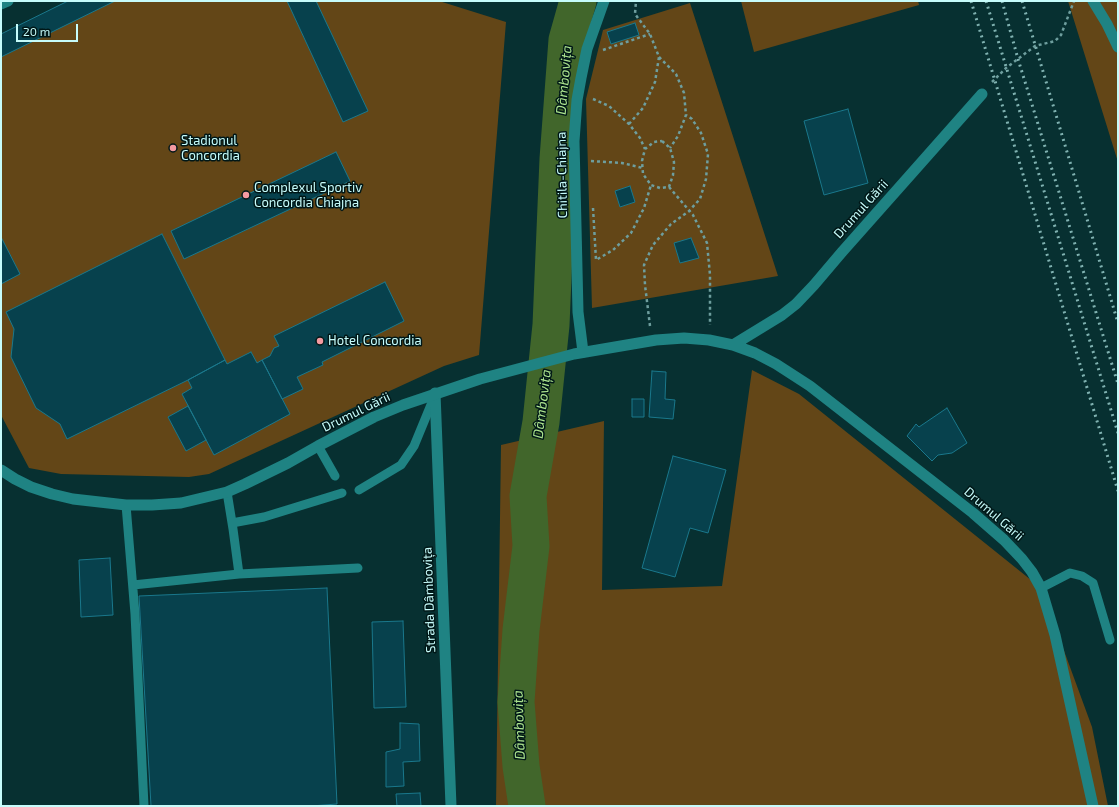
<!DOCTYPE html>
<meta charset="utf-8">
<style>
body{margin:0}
#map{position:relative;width:1119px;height:807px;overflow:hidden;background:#073031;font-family:"Exo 2",sans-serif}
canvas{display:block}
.frame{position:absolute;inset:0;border:2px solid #c6fcfb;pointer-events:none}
.scale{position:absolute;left:16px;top:24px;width:62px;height:18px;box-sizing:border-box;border:2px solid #c6fcfb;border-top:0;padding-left:5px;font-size:12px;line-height:14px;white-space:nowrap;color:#c6fcfb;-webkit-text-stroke:3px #001717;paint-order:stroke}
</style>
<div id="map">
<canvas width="1119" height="807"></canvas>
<div class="frame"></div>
<div class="scale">20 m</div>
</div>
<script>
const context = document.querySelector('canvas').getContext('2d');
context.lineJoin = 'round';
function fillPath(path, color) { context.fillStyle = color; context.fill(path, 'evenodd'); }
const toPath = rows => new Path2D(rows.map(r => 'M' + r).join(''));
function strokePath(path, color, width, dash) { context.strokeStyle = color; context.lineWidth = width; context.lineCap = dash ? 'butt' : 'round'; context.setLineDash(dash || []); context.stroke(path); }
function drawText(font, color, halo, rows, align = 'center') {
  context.font = font + ' "Exo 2",sans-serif'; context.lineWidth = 3; context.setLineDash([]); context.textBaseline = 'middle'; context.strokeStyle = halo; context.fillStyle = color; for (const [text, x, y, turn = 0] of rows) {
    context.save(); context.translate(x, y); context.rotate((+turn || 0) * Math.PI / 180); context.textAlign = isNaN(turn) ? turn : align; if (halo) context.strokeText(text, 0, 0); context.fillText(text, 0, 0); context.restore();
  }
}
fillPath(toPath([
 [69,1,439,1,506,22,479,355,444,366,209,474,189,477,61,474,29,468,1,415,1,34],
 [741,1,918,1,919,5,754,52],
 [1068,1,1118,1,1118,162],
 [690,3,778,276,592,308,586,99,603,30],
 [752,370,799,394,1041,588,1092,727,1108,806,496,806,501,445,604,421,602,590,722,586]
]), '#634617');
strokePath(toPath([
 [527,806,521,766,516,702,521,630,531,546,528,496,541,422,551,325,558,159,567,40,578,1]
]), '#41662b', 37);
const building = toPath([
 [68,1,115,1,1,57,1,34,68,1],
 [287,1,316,1,368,111,343,122,287,1],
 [635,23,639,35,611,44,607,32,635,23],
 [848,109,868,183,824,195,804,121,848,109],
 [336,152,350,181,184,259,171,231,336,152],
 [630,186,635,202,620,207,615,191,630,186],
 [162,234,225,360,188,380,67,439,60,424,36,408,11,357,14,329,6,312,162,234],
 [1,237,20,274,1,284,1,237],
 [691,238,699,258,680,263,674,243,691,238],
 [385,282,404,321,322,362,323,365,297,377,303,389,282,399,262,360,270,356,274,348,279,346,274,336,385,282],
 [251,352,257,363,262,360,290,414,214,455,182,394,192,388,188,380,225,360,227,364,251,352],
 [652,371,666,372,665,399,675,400,673,419,649,417,652,371],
 [632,399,644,399,644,417,632,417,632,399],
 [188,406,206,440,186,451,168,417,188,406],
 [947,408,967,443,952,453,938,455,932,461,907,436,916,424,919,427,947,408],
 [673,456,726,470,708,533,690,528,675,577,642,568,673,456],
 [110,558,113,615,81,617,79,560,110,558],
 [327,588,337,804,311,806,151,806,139,596,327,588],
 [403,621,406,707,374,708,372,622,403,621],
 [400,723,419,724,420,761,403,762,404,786,386,787,386,752,400,749,400,723],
 [420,793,421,806,397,806,396,794,420,793]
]);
fillPath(building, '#07414d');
strokePath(building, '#1a788c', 1);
strokePath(toPath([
 [603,50,650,34],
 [659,57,676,74,684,93,686,115,678,136,670,148],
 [992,82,1006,68,1035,46,1055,41,1061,35,1074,1],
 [593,99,609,106,629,124,640,138,645,149],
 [629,124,643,108,655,82,659,57,650,34,635,14,636,1],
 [662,141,670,148,674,162,673,175,669,187,660,188,651,185,643,174,642,161,645,149,654,142,662,141],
 [591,161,622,163,643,168],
 [669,187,693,215,707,243,710,275,710,325],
 [593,208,596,260,613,250,631,233,644,208,651,185],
 [650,326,645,285,644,265,653,245,671,224,689,211,700,199,706,179,708,154,701,133,692,119,686,115]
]), '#6e9e9e', 2.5, [3, 3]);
strokePath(toPath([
 [318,446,335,476],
 [359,490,401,465,414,446,435,395],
 [227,492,233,529,239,574],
 [126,505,135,614,144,806],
 [232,523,264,517,342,493],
 [133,585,239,574,358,568],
 [1041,588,1070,573,1082,576,1093,583,1110,640]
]), '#1f8383', 9);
strokePath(toPath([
 [1093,1,1107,24,1118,47],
 [1,4,8,1],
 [583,352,578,312,574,141,577,100,581,78,587,49,604,1]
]), '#1f8383', 11);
strokePath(toPath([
 [435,393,451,806]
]), '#1f8383', 11);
strokePath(toPath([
 [733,345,782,315,796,304,814,285,842,252,982,94],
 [1,470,15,479,31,487,52,494,73,499,126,505,152,505,181,503,227,492,245,484,288,463,318,446,374,417,403,405,480,379,574,354,656,340,684,338,709,340,733,345,755,353,776,364,810,386,973,513,1004,540,1022,559,1032,572,1041,588,1055,635,1093,806]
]), '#1f8383', 11);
strokePath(toPath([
 [971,1,1118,491],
 [986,1,1118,433],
 [1002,1,1018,59,1118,384],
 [1022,1,1118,323]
]), '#80b2b1', 3, [2, 4]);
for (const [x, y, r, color] of [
 [173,148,4,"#f49aa1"],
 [246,195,4,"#f49aa1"],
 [320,341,4,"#f49aa1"]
]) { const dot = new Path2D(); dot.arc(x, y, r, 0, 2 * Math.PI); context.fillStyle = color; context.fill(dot); strokePath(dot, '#001717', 1.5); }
drawText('13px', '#c6fcfb', '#001717', [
 ["Stadionul",181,141],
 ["Concordia",181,156],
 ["Complexul Sportiv",254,188],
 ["Concordia Chiajna",254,203],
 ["Hotel Concordia",328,341]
], 'left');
drawText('13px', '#c6fcfb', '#001717', [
 ["Chitila-Chiajna",562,175,-91],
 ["Drumul Gării",861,209,-48],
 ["Drumul Gării",356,412,-26],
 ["Drumul Gării",994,514,41],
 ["Strada Dâmbovița",429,600,-92]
]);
drawText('italic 14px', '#ade58f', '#001717', [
 ["Dâmbovița",564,80,-85],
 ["Dâmbovița",542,404,-83],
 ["Dâmbovița",519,725,-92]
]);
</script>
